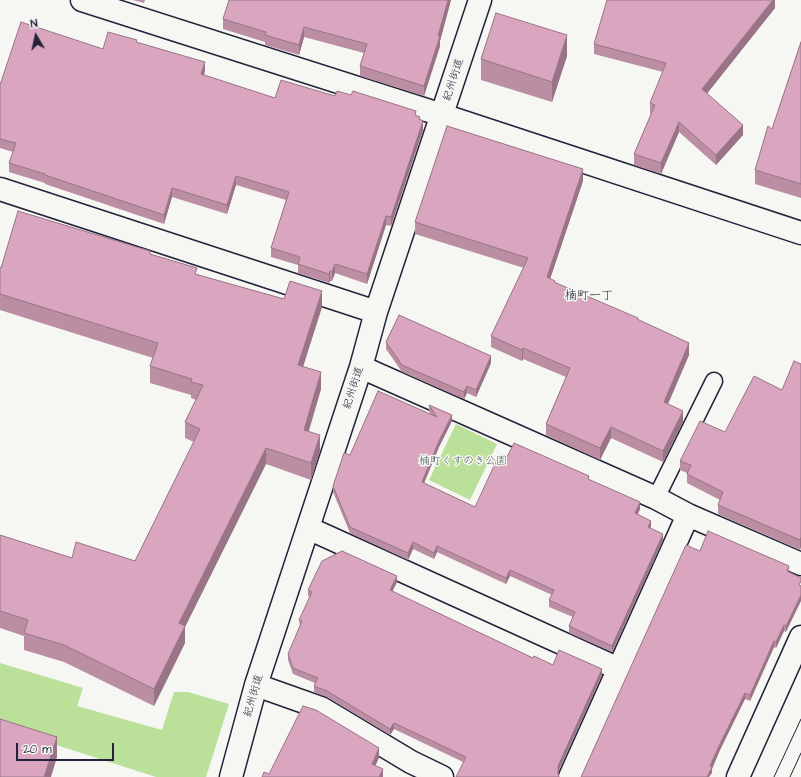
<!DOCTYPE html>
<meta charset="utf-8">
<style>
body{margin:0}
#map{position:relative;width:801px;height:777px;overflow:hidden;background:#f6f6f2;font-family:"Architects Daughter",sans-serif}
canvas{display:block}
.north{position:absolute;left:16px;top:16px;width:40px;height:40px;-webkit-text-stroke:3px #f6f6f2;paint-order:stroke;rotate:351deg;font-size:11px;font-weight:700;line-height:16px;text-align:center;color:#22223b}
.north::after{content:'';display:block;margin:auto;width:14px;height:18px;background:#22223b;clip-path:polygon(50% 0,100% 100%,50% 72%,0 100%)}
.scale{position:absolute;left:16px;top:743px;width:98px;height:18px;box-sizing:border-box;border:2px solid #22223b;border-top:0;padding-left:5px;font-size:12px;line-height:14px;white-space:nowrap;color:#22223b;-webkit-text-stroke:3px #f6f6f2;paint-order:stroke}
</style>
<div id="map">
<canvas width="801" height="777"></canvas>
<div class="north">N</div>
<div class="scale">20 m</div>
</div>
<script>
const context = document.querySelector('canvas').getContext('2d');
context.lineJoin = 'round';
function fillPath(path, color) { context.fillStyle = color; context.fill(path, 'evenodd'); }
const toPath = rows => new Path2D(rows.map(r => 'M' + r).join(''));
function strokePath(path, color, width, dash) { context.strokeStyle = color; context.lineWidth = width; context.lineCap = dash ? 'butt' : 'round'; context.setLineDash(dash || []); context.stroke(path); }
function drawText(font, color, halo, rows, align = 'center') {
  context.font = font + ' "Architects Daughter","Klee One",sans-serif'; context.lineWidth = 3; context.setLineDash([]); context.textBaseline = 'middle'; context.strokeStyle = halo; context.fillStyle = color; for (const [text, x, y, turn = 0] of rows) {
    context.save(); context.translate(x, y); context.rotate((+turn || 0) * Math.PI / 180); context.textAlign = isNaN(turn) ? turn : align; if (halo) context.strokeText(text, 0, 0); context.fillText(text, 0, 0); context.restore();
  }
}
fillPath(toPath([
 [456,424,497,444,470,500,429,480],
 [0,663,83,688,77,706,162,730,174,692,188,692,229,704,206,777,156,777,0,727]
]), '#bbe09a');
const service = toPath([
 [656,498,714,381]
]);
const minor = toPath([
 [82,0,442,115,801,233],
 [0,189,376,312],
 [361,367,656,498,688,515,801,564],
 [308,528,619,669],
 [256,685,321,708,411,762,442,777],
 [231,777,256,685,361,367,376,312,480,0],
 [570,777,688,515],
 [738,777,801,637]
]);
strokePath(service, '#22223b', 19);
strokePath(minor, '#22223b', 25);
strokePath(service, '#f6f6f2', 16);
strokePath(minor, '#f6f6f2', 22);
strokePath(toPath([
 [774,777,801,719],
 [790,777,801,753]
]), '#22223b', 1);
fillPath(toPath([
 [133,0,145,0,144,3],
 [228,0,451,0,440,41,440,46,424,96,360,76,360,66,364,53,304,37,299,55,265,45,265,42,223,29,223,19,229,0],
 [775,0,775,8,707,93,743,135,716,165,679,132,661,174,634,165,634,154,651,114,650,113,650,103,663,72,594,54,594,44],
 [137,42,205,71,204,75,275,98,335,96,416,116,420,120,423,130,391,226,386,225,367,284,335,273,332,281,330,281,329,283,298,273,298,265,271,257,271,248,286,200,236,185,227,214,172,197,164,224,45,184,45,183,9,172,9,163,13,152,0,148,0,85,103,49],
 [801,42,801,198,755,184,755,170,772,129],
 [567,56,552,102,481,80,481,59],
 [583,181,550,279,555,283,638,320,689,355,668,404,683,422,663,462,611,438,600,460,546,435,546,424,566,377,523,359,522,361,491,347,491,336,524,268,415,234,415,222],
 [150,254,197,275,284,299,322,307,303,367,321,389,309,431,320,451,311,480,266,464,185,627,185,643,154,706,64,662,24,650,24,636,0,628,0,535,72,558,135,561,194,442,185,438,185,422,196,400,191,398,191,395,150,383,150,366,153,358,0,310,0,267],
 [386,342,491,363,476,397,467,393,464,399,402,372,386,349],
 [801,364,801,546,800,550,718,514,718,505,720,500,687,483,687,473,680,470,680,461,725,432,782,390],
 [429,405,452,421,439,447,424,483,475,507,506,459,589,480,640,509,638,514,651,527,650,528,663,540,612,652,569,633,569,626,573,617,549,607,549,600,552,595,510,576,506,584,437,552,434,559,413,549,408,560,350,533,333,492,333,486,350,455,431,415,429,411],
 [700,551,789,566,786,632,784,631,776,648,774,647,750,701,745,699,719,752,712,769,712,773],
 [397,582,392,592,533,658,553,665,602,675,558,772,558,774,463,762,394,729,390,735,327,697,314,692,314,686,315,683,293,674,288,660,288,654,300,626,299,620,310,597,308,596,308,590]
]), '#bb8ea4');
fillPath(toPath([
 [448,0,451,0,440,41,440,46,424,96,424,86],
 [773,0,775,0,775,8,702,100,702,89],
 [304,27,304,37,299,55,299,45],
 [567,35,567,56,552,102,552,82],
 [205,62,205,71,201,83,201,74],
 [423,121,423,130,391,226,391,217],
 [679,122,679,132,661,174,661,163],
 [743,125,743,135,716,165,716,155],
 [583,169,583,181,547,288,547,277],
 [236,176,236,185,227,214,227,205],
 [172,188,172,197,164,224,164,215],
 [386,216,386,225,367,284,367,274],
 [335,264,335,273,332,281,332,272],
 [330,271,330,281,329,283,329,274],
 [322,291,322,307,298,382,298,365],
 [689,343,689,355,664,413,664,402],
 [523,348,523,359,522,361,522,350],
 [491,356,491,363,476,397,476,390],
 [321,372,321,389,304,446,304,430],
 [467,386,467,393,464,399,464,392],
 [683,411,683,422,663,462,663,451],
 [452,415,452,421,439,447,422,488,422,482,439,441],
 [611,427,611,438,600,460,600,448],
 [320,435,320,451,311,480,311,463],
 [266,448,266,464,185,627,185,643,154,706,154,689,179,623],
 [640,502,640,509,635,519,635,513],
 [651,521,651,527,648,533,648,527],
 [663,534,663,540,612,652,612,646],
 [801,537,801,546,800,550,800,540],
 [413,542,413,549,408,560,408,553],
 [437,546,437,552,434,559,434,553],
 [510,570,510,576,506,584,506,578],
 [397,576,397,582,390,596,390,590],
 [801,595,801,601,786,632,786,626],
 [784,625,784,631,776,648,776,642],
 [774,641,774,647,750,701,750,695],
 [602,669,602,675,558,772,558,777,558,766],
 [745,693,745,699,719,752,712,769,712,773,709,777,707,777,710,766,719,746],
 [394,723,394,729,390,735,390,729],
 [57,737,57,757,51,777,44,777],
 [379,748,379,758,372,773,372,764],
 [383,769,383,777,379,777]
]), '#987486');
const building = toPath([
 [229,0,448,0,438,36,440,36,424,86,360,66,367,44,304,27,299,45,265,35,266,32,223,19,229,0],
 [607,0,773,0,702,89,743,125,716,155,679,122,661,163,634,154,655,105,650,103,666,63,594,44,607,0],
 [496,13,567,35,552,82,481,59,496,13],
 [21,22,103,49,108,32,137,40,136,42,205,62,201,74,275,98,281,80,335,96,337,91,351,95,353,91,416,111,415,115,420,117,419,119,423,121,391,217,386,216,367,274,335,264,332,272,330,271,329,274,298,264,300,257,271,248,289,192,236,176,227,205,172,188,164,215,45,175,45,174,9,163,16,143,0,139,0,85,21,22],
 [801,42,801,184,755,170,768,126,772,129,801,42],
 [447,126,583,169,547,277,555,281,554,282,638,318,637,319,689,343,664,402,683,411,663,451,611,427,600,448,546,424,570,368,523,348,522,350,491,336,528,258,415,222,447,126],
 [18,211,150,251,150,254,197,268,195,274,284,299,290,281,322,291,298,365,321,372,304,430,320,435,311,463,266,448,179,623,185,626,154,689,64,645,24,633,28,620,0,611,0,535,72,558,76,542,135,561,200,429,185,422,203,385,191,382,192,379,150,366,158,343,0,294,0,267,1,268,18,211],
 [399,315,491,356,476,390,467,386,464,392,402,365,386,342,399,315],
 [794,361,801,364,801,537,800,540,718,505,723,492,687,474,691,465,680,461,700,421,725,432,754,376,782,390,794,361],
 [378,391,437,417,429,405,452,415,439,441,422,482,475,507,499,455,506,459,514,443,589,476,588,479,640,502,635,513,651,521,648,527,663,534,612,646,569,626,575,612,549,600,554,590,510,570,506,578,437,546,434,553,413,542,408,553,350,527,333,486,344,453,350,455,378,391],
 [708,531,789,566,787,571,801,578,801,581,799,585,801,586,801,595,786,626,784,625,776,642,774,641,750,695,745,693,719,746,710,766,712,767,707,777,581,777,686,545,700,551,708,531],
 [342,551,397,576,390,590,533,658,534,656,553,665,559,650,602,669,558,766,558,773,559,777,456,777,466,757,394,723,390,729,327,691,314,686,318,678,293,668,288,654,302,621,299,620,312,592,308,590,322,561,342,551],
 [303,706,316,710,379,748,372,764,383,769,379,777,262,777,264,772,269,774,303,706],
 [0,719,57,737,44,777,0,777,0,719]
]);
fillPath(building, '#d9a5bf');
strokePath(building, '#987486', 1);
drawText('11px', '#22223b', '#f6f6f2', [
 ["紀州街道",454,80,-72],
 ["紀州街道",354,388,-72],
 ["紀州街道",254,696,-74]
]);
drawText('11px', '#505b58', '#f6f6f2', [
 ["楠町くすのき公園",463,462]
]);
drawText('12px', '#22223b', '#f6f6f2', [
 ["楠町一丁",589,296]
]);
</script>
